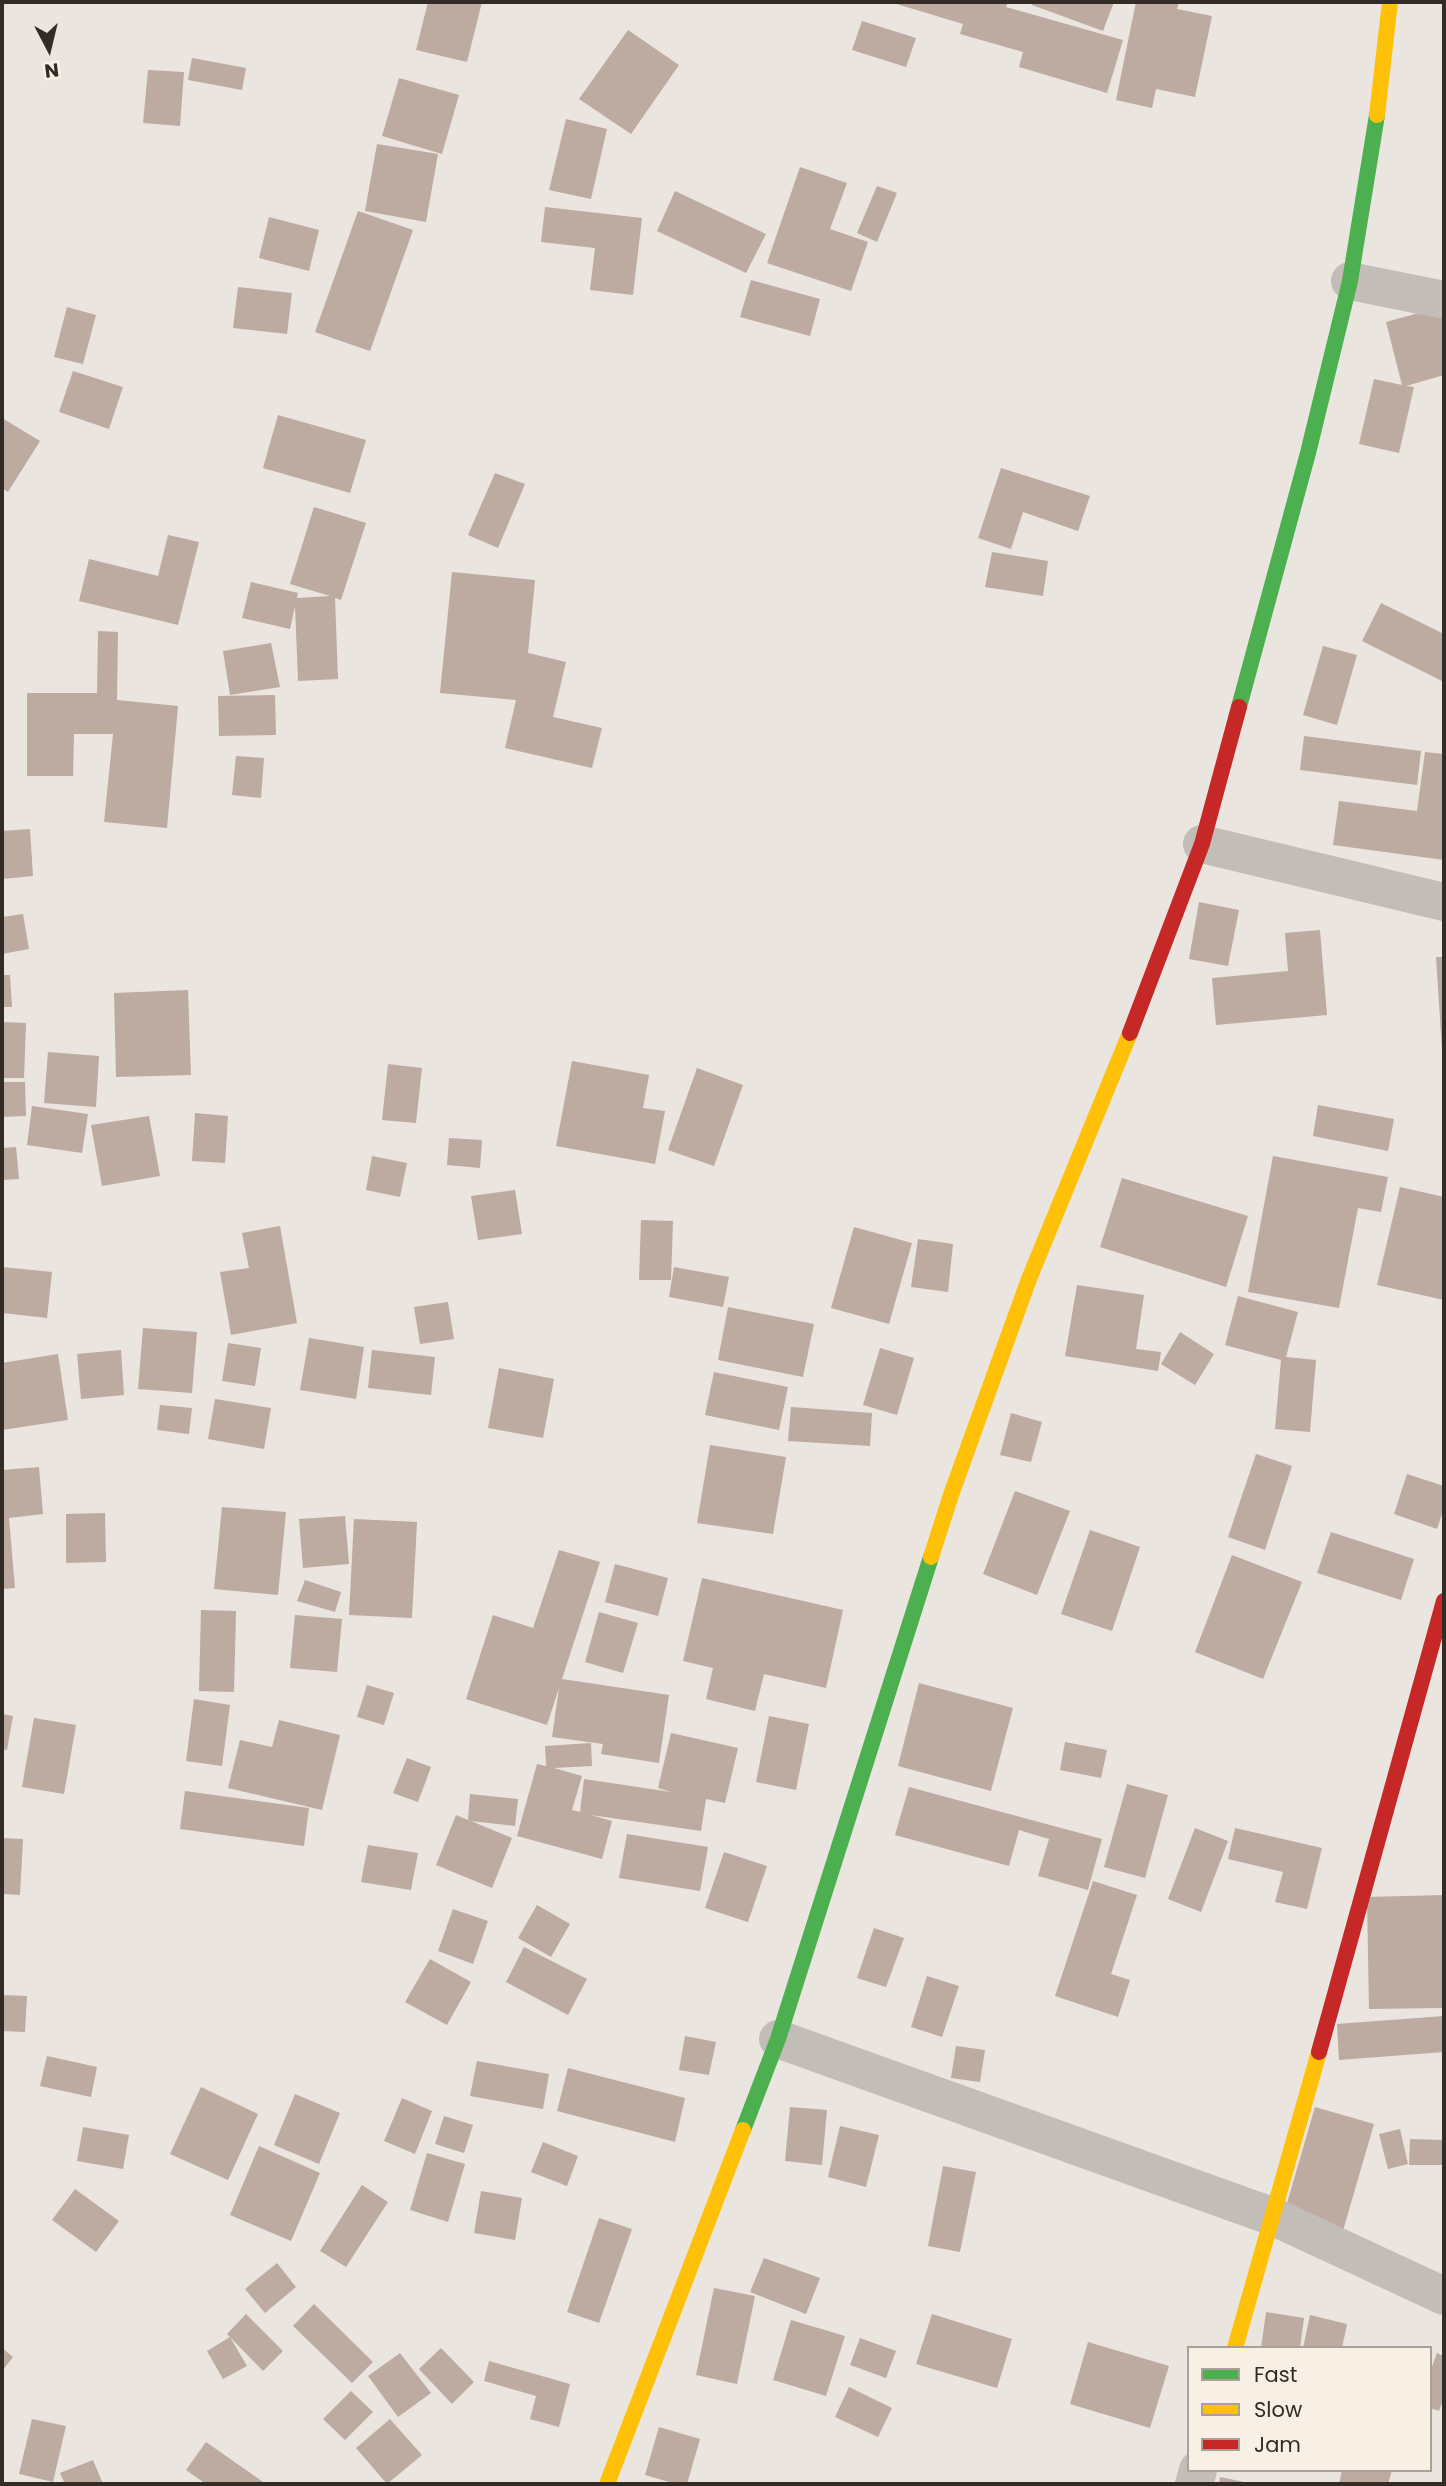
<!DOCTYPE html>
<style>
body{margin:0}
#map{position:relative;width:1446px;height:2486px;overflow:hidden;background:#eae5de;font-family:Poppins,sans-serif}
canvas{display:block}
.frame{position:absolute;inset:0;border:4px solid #332b26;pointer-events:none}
.legend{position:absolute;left:1187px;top:2346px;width:245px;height:126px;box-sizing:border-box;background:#f8f0e4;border:2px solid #a9a198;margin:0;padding:9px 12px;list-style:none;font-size:21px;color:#332b26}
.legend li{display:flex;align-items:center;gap:14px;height:35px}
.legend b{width:35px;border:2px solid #a9a198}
.north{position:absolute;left:14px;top:14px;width:70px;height:70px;-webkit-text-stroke:5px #f8f0e4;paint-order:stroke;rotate:173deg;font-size:19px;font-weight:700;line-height:28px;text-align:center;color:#332b26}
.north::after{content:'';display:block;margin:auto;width:24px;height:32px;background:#332b26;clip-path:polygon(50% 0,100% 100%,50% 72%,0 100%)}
</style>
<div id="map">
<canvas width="1446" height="2486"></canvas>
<div class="frame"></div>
<ul class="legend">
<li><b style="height:9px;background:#4caf50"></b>Fast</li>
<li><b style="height:9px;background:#ffc107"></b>Slow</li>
<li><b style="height:9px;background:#c62828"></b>Jam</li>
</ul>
<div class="north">N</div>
</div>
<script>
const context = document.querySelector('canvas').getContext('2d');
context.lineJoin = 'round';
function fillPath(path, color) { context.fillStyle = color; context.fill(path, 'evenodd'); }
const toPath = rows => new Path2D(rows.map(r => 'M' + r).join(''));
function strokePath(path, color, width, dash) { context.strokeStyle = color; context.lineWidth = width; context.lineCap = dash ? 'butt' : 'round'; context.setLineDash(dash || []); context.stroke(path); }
fillPath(toPath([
 [428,2,482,2,467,62,416,50],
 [890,2,1008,2,1006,7,1123,40,1107,93,1019,67,1023,52,960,34,963,24],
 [1033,2,1114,2,1103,31,1032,5],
 [1136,2,1179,2,1177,9,1212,16,1195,97,1156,89,1152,108,1116,100],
 [862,21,916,38,906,67,852,50],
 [628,30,679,65,631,134,579,99],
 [192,58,246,68,242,90,188,80],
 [148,70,184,72,180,126,143,123],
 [399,78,459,95,442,154,382,136],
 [566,119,607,129,591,199,549,190],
 [377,144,438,154,426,222,365,211],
 [800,167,847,183,830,229,868,242,851,291,767,263],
 [877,186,897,193,877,242,857,233],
 [675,191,766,234,746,273,657,231],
 [545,207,642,218,633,295,590,290,595,248,541,242],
 [358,211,413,230,370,351,315,332],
 [269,217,319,230,309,271,259,258],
 [751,280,820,299,810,336,740,317],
 [238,287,292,293,287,334,233,328],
 [1444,306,1444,375,1406,386,1414,387,1399,453,1359,444,1374,379,1402,385,1386,322],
 [67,307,96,315,83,364,54,357],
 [73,371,123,387,109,429,59,412],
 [278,415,366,440,350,493,263,468],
 [2,418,40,441,8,492,2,488],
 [1001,468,1090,496,1078,531,1023,512,1011,549,978,538],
 [495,473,525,484,498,548,468,535],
 [314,507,366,523,341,600,335,598,338,679,298,681,295,606,290,629,242,618,251,582,298,593,297,598,330,596,290,584],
 [168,535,199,542,178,625,79,601,89,559,158,576],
 [992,552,1048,561,1043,596,985,587],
 [452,572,535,580,528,653,566,662,553,717,602,728,592,768,505,748,516,700,440,693],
 [1381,603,1444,634,1444,682,1362,641],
 [98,631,118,632,117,700,178,706,167,828,104,822,113,734,74,734,73,776,27,776,27,693,97,693],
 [271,643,280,687,230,695,223,651],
 [1323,646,1357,655,1337,725,1303,715],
 [275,695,276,735,219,736,218,696],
 [1304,736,1421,751,1417,785,1300,770],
 [1425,752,1444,754,1444,860,1333,845,1339,801,1417,811],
 [236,756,264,758,261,798,232,795],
 [30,829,33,876,2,879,2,831],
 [1199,902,1239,910,1228,966,1189,959],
 [23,914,29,949,2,954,2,917],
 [1320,930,1327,1015,1216,1025,1212,978,1288,971,1285,933],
 [1436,957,1444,957,1444,1050,1442,1050],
 [2,975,10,975,12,1007,2,1007],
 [188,990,191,1075,116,1077,114,993],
 [2,1022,26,1023,24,1078,2,1078],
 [48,1052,99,1056,96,1107,44,1103],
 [572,1061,649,1075,643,1108,665,1111,655,1164,556,1146],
 [388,1064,422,1068,416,1123,382,1120],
 [697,1068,743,1085,714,1166,668,1150],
 [2,1082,25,1082,26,1116,2,1117],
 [1318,1105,1394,1119,1388,1151,1313,1136],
 [32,1106,88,1114,82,1153,27,1145],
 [195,1113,228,1116,225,1163,192,1161],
 [149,1116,160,1176,102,1186,91,1125],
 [449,1138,482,1140,480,1168,447,1165],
 [16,1147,19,1179,2,1180,2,1148],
 [372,1156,407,1163,400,1197,366,1190],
 [1273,1156,1388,1177,1381,1212,1358,1208,1339,1308,1248,1292],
 [1122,1178,1248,1216,1226,1287,1100,1247],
 [1400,1187,1444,1197,1444,1300,1377,1285],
 [515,1190,522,1234,478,1240,471,1196],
 [641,1220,673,1221,671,1280,639,1280],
 [280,1226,297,1323,231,1335,220,1272,249,1268,242,1233],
 [854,1227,912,1243,889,1324,831,1308],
 [918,1239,953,1244,948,1292,911,1287],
 [2,1267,52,1272,47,1318,2,1313],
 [674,1267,729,1277,723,1307,669,1297],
 [1077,1285,1144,1295,1136,1349,1161,1352,1158,1371,1065,1356],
 [1238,1296,1298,1312,1286,1357,1316,1360,1310,1432,1275,1429,1281,1360,1225,1345],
 [448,1302,454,1339,420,1344,414,1307],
 [728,1307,814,1324,803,1377,718,1360],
 [143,1328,197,1332,192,1393,138,1389],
 [1180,1332,1214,1354,1195,1385,1161,1364],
 [309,1338,364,1347,356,1399,300,1390],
 [228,1343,261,1348,255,1386,222,1381],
 [880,1348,914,1358,897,1415,863,1405],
 [121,1350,124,1395,81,1399,77,1354],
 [372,1350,435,1357,431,1395,368,1388],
 [58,1354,68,1420,2,1430,2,1363],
 [499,1368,554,1379,543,1438,488,1428],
 [714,1372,788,1387,779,1430,705,1415],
 [215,1399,271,1408,264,1449,208,1439],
 [160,1405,192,1408,189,1434,157,1430],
 [791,1407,872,1413,870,1446,788,1441],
 [1011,1413,1042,1422,1031,1462,1000,1455],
 [710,1445,786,1457,773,1534,697,1523],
 [1256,1454,1292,1466,1265,1550,1228,1537],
 [39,1467,43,1514,9,1518,15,1588,2,1589,2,1470],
 [1407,1474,1444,1486,1444,1508,1437,1529,1394,1514],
 [1015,1491,1070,1511,1037,1595,983,1574],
 [222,1507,286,1512,278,1595,214,1589],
 [105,1513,106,1562,66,1563,66,1514],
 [345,1516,349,1564,303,1568,299,1519],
 [354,1519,417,1522,412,1618,349,1615],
 [1090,1530,1140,1547,1112,1631,1061,1614],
 [1331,1532,1414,1559,1401,1600,1317,1573],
 [559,1550,600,1562,562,1679,669,1695,659,1763,601,1754,603,1744,552,1737,559,1688,547,1725,466,1699,493,1615,533,1628],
 [1232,1555,1302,1582,1263,1679,1195,1652],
 [615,1564,668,1578,658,1616,605,1602],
 [702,1578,843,1610,826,1688,764,1674,755,1711,706,1699,713,1668,683,1661],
 [305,1580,341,1592,335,1612,297,1601],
 [201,1610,236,1611,234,1692,199,1691],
 [599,1612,638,1623,623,1673,585,1662],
 [295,1615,342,1619,337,1672,290,1668],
 [919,1683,1013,1708,991,1791,898,1766],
 [367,1685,394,1693,384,1725,357,1717],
 [194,1699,230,1705,222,1766,186,1761],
 [2,1714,13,1716,7,1750,2,1749],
 [769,1716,809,1724,796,1790,756,1782],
 [34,1718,76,1725,64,1794,22,1787],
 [279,1720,340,1735,322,1810,228,1788,240,1740,272,1747],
 [671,1733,738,1748,725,1803,706,1799,701,1831,591,1815,612,1821,602,1859,517,1836,537,1764,546,1766,545,1746,591,1743,592,1766,554,1768,582,1776,572,1810,580,1812,584,1779,671,1792,658,1788],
 [1065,1742,1107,1750,1101,1778,1060,1770],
 [407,1758,431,1767,418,1802,393,1793],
 [1127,1784,1168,1795,1145,1878,1104,1867],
 [909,1787,1102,1839,1088,1890,1038,1876,1049,1839,1019,1830,1009,1866,895,1835],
 [185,1791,309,1808,304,1846,180,1829],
 [470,1794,518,1799,515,1826,471,1821,512,1838,492,1888,436,1865,456,1815,468,1820],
 [1195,1828,1228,1841,1201,1912,1168,1899],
 [1235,1828,1322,1848,1307,1909,1275,1902,1283,1872,1228,1859],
 [627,1834,708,1847,700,1891,619,1878],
 [2,1838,23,1839,20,1895,2,1894],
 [368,1845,418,1853,411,1890,361,1882],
 [724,1852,767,1866,748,1922,705,1908],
 [1093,1881,1137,1895,1111,1974,1130,1980,1118,2017,1055,1996],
 [1444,1895,1444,2008,1369,2009,1367,1897],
 [537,1905,570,1924,551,1957,518,1938],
 [453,1909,488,1921,473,1964,438,1951],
 [874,1928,904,1938,886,1987,857,1978],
 [524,1947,587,1979,568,2015,506,1982],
 [430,1959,471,1982,447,2025,405,2002],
 [927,1976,959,1986,942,2037,911,2027],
 [2,1995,27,1996,25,2032,2,2031],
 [1444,2016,1444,2052,1339,2060,1337,2024],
 [685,2036,716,2042,709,2075,679,2070],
 [956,2046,985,2050,980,2082,951,2078],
 [47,2056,97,2067,91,2097,40,2086],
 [477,2061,549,2074,543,2109,470,2096],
 [568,2068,685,2098,675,2142,557,2111],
 [201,2087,258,2114,228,2180,170,2154],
 [295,2094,340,2113,319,2164,274,2145],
 [402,2098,432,2111,415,2154,384,2141],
 [790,2107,827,2110,822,2165,785,2161],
 [1315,2107,1374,2124,1342,2234,1283,2217],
 [444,2116,473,2125,464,2153,435,2144],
 [840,2126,879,2135,866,2187,828,2177],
 [83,2127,129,2135,123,2169,77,2161],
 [1400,2129,1408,2164,1388,2169,1379,2134],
 [1410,2139,1444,2140,1444,2165,1409,2165],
 [543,2142,578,2156,567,2186,531,2172],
 [259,2146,320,2173,291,2241,230,2215],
 [427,2153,465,2164,448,2222,410,2210],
 [943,2166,976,2172,960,2252,928,2246],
 [362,2185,388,2202,346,2267,320,2251],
 [75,2189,119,2221,96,2252,52,2220],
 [481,2191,522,2198,515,2240,474,2233],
 [599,2218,632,2229,599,2323,567,2312],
 [764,2258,820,2278,806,2314,750,2292],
 [277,2263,296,2287,265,2313,245,2289],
 [714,2288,755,2296,737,2384,696,2375],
 [314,2304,373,2362,352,2383,293,2326],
 [1266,2312,1304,2318,1300,2348,1261,2348],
 [246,2314,283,2351,263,2371,230,2337,247,2366,223,2379,207,2351,230,2337,227,2334],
 [932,2314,1012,2339,997,2388,916,2364],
 [1310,2315,1347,2324,1342,2348,1303,2348],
 [791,2320,845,2336,826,2396,773,2380],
 [860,2338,896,2351,886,2378,850,2365],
 [1088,2342,1169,2366,1150,2428,1070,2404],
 [2,2348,13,2357,2,2371],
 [441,2348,474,2382,452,2404,419,2369],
 [400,2353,431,2393,398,2417,368,2376],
 [1437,2353,1444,2356,1444,2397,1439,2411,1430,2408,1430,2372],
 [489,2361,570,2384,559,2427,530,2419,536,2396,484,2381],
 [849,2387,892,2408,878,2437,835,2417],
 [351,2391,373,2412,345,2440,323,2419],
 [32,2419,66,2426,53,2482,19,2474],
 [390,2419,422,2455,387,2484,356,2448],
 [659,2427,700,2439,687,2484,676,2484,645,2475],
 [206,2442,266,2484,206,2484,186,2470],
 [93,2460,103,2484,65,2484,60,2473],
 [1342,2470,1392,2470,1388,2484,1339,2484],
 [1220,2477,1249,2483,1249,2484,1219,2484]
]), '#bdaaa0');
strokePath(toPath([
 [1350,281,1444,300],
 [1202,844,1444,902],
 [778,2039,1274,2217,1444,2296],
 [1194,2484,1198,2470]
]), '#c3bdb8', 38);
strokePath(toPath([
 [1239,707,1308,453,1350,281,1377,115],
 [743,2130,778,2039,931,1557]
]), '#4caf50', 16);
strokePath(toPath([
 [1377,115,1390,2],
 [931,1557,952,1492,1029,1279,1130,1033],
 [1235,2348,1319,2052],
 [607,2484,743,2130]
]), '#ffc107', 16);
strokePath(toPath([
 [1130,1033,1202,844,1239,707],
 [1319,2052,1444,1601]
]), '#c62828', 16);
</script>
